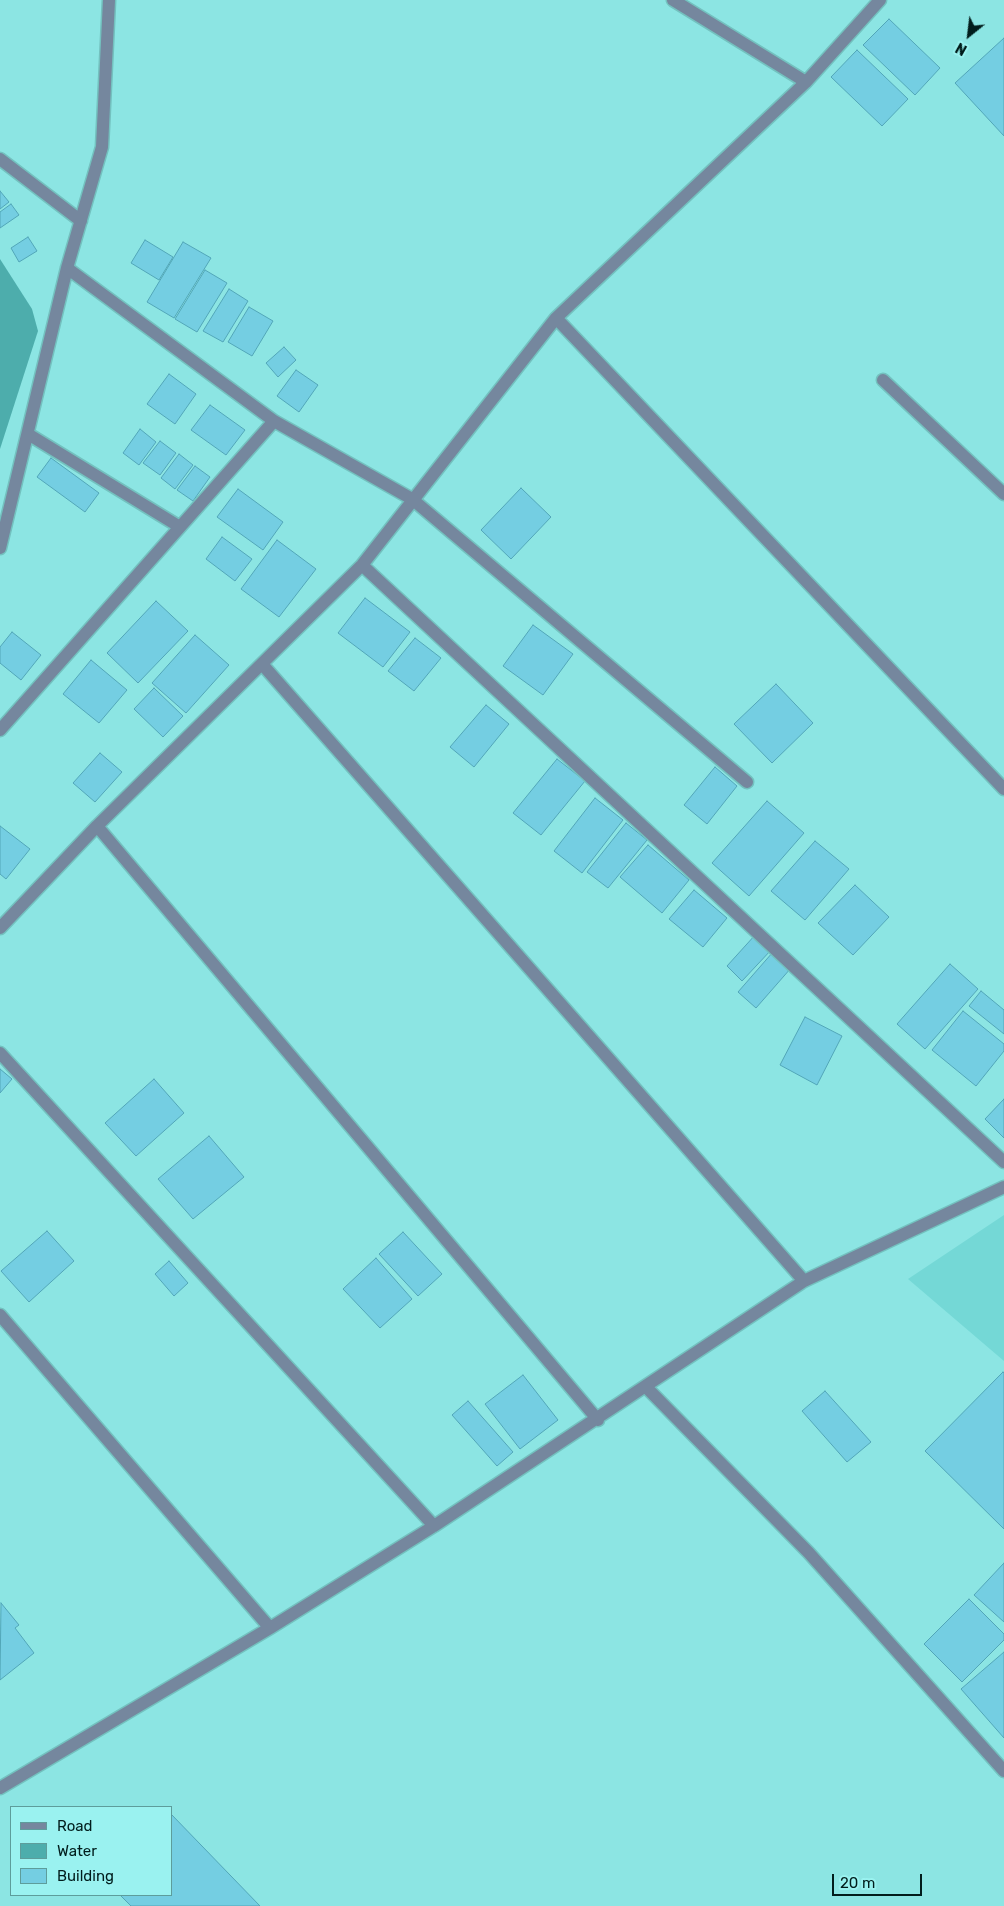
<!DOCTYPE html>
<style>
body{margin:0}
#map{position:relative;width:1004px;height:1906px;overflow:hidden;background:#8ce5e3;font-family:Rubik,sans-serif}
canvas{display:block}
.legend{position:absolute;left:10px;top:1806px;width:162px;height:90px;box-sizing:border-box;background:#9af2f0;border:1px solid #5d9d9b;margin:0;padding:6px 9px;list-style:none;font-size:15px;color:#011d1c}
.legend li{display:flex;align-items:center;gap:10px;height:25px}
.legend b{width:25px;border:1px solid #5d9d9b}
.north{position:absolute;left:944px;top:10px;width:50px;height:50px;-webkit-text-stroke:4px #9af2f0;paint-order:stroke;rotate:209deg;font-size:14px;font-weight:700;line-height:20px;text-align:center;color:#011d1c}
.north::after{content:'';display:block;margin:auto;width:18px;height:22px;background:#011d1c;clip-path:polygon(50% 0,100% 100%,50% 72%,0 100%)}
.scale{position:absolute;left:832px;top:1874px;width:90px;height:22px;box-sizing:border-box;border:2px solid #011d1c;border-top:0;padding-left:6px;font-size:15px;line-height:18px;white-space:nowrap;color:#011d1c;-webkit-text-stroke:4px #9af2f0;paint-order:stroke}
</style>
<div id="map">
<canvas width="1004" height="1906"></canvas>
<ul class="legend">
<li><b style="height:6px;background:#75879e"></b>Road</li>
<li><b style="height:14px;background:#4dadac"></b>Water</li>
<li><b style="height:14px;background:#74cee2"></b>Building</li>
</ul>
<div class="north">N</div>
<div class="scale">20 m</div>
</div>
<script>
const context = document.querySelector('canvas').getContext('2d');
context.lineJoin = 'round';
function fillPath(path, color) { context.fillStyle = color; context.fill(path, 'evenodd'); }
const toPath = rows => new Path2D(rows.map(r => 'M' + r).join(''));
function strokePath(path, color, width, dash) { context.strokeStyle = color; context.lineWidth = width; context.lineCap = dash ? 'butt' : 'round'; context.setLineDash(dash || []); context.stroke(path); }
fillPath(toPath([
 [1004,1215,1004,1361,908,1279]
]), '#74d8d6');
fillPath(toPath([
 [0,259,32,309,38,331,0,449]
]), '#4dadac');
const building = toPath([
 [889,19,940,68,915,95,863,45,889,19],
 [1004,38,1004,136,955,83,1004,38],
 [857,50,908,99,882,126,831,77,857,50],
 [0,191,9,202,0,209,0,191],
 [11,204,19,215,0,228,0,212,11,204],
 [28,237,37,251,19,262,11,248,28,237],
 [145,240,173,257,159,280,131,263,145,240],
 [183,242,211,258,174,318,147,302,183,242],
 [205,270,227,283,197,332,175,319,205,270],
 [229,289,248,301,223,342,203,331,229,289],
 [249,307,273,321,252,356,228,342,249,307],
 [284,347,296,360,278,377,266,363,284,347],
 [296,370,318,385,299,412,277,396,296,370],
 [169,374,196,394,175,424,147,404,169,374],
 [210,405,245,430,226,455,191,430,210,405],
 [140,429,156,442,139,465,123,453,140,429],
 [160,441,176,453,160,475,143,463,160,441],
 [179,454,193,465,175,489,161,478,179,454],
 [51,458,99,493,85,512,37,477,51,458],
 [195,466,210,477,193,501,177,490,195,466],
 [521,488,551,517,511,559,481,530,521,488],
 [238,489,283,522,263,550,217,517,238,489],
 [222,537,252,559,235,581,206,559,222,537],
 [277,540,316,569,279,617,241,589,277,540],
 [365,598,410,632,383,667,338,633,365,598],
 [156,601,188,631,138,683,107,653,156,601],
 [533,625,573,654,543,695,503,666,533,625],
 [12,632,41,655,21,680,0,663,0,647,12,632],
 [195,635,229,665,186,713,152,683,195,635],
 [415,638,441,658,414,691,388,671,415,638],
 [91,660,127,690,99,723,63,694,91,660],
 [776,684,813,723,772,763,734,724,776,684],
 [154,688,183,716,163,737,134,709,154,688],
 [486,705,509,724,474,767,450,747,486,705],
 [100,753,122,772,95,802,73,783,100,753],
 [557,759,585,781,541,835,513,813,557,759],
 [715,767,737,786,707,824,684,805,715,767],
 [595,798,623,820,582,873,554,851,595,798],
 [767,801,804,833,749,896,712,863,767,801],
 [626,823,647,840,608,888,587,872,626,823],
 [0,826,30,849,6,879,0,874,0,826],
 [815,841,849,869,805,920,771,891,815,841],
 [648,845,689,880,662,913,620,877,648,845],
 [855,885,889,917,853,955,818,923,855,885],
 [694,890,727,918,703,947,669,919,694,890],
 [756,934,772,949,742,981,727,966,756,934],
 [773,952,791,968,756,1008,738,992,773,952],
 [950,964,978,989,925,1049,897,1024,950,964],
 [981,991,1004,1010,1004,1034,969,1006,981,991],
 [963,1011,1004,1044,1004,1051,976,1086,932,1050,963,1011],
 [805,1017,842,1036,817,1085,780,1065,805,1017],
 [0,1069,12,1079,0,1093,0,1069],
 [154,1079,184,1113,136,1156,105,1123,154,1079],
 [1004,1099,1004,1138,985,1119,1004,1099],
 [209,1136,244,1177,193,1219,158,1179,209,1136],
 [47,1231,74,1261,29,1302,1,1271,47,1231],
 [403,1232,442,1274,418,1296,379,1254,403,1232],
 [376,1258,412,1299,380,1328,343,1289,376,1258],
 [169,1261,188,1283,174,1296,155,1274,169,1261],
 [1003,1372,1004,1373,1004,1529,925,1451,1003,1372],
 [523,1375,558,1420,520,1449,485,1404,523,1375],
 [825,1391,871,1442,847,1462,802,1411,825,1391],
 [468,1401,513,1452,497,1466,452,1415,468,1401],
 [1004,1563,1004,1622,974,1595,1004,1563],
 [969,1599,1004,1634,1004,1640,962,1682,924,1644,969,1599],
 [1,1603,19,1625,15,1628,34,1653,0,1680,1,1603],
 [1004,1652,1004,1738,961,1689,1004,1652],
 [171,1814,260,1906,131,1906,120,1895,171,1895,171,1814]
]);
fillPath(building, '#74cee2');
strokePath(building, '#52a6b8', 1);
const minor = toPath([
 [673,0,806,82],
 [0,159,81,221],
 [67,268,274,421,412,499,747,782],
 [556,318,1004,789],
 [883,380,1004,494],
 [28,434,180,527],
 [0,548,67,268,102,147,109,0],
 [362,565,1004,1162],
 [262,664,804,1281],
 [0,730,274,421],
 [97,826,598,1420],
 [0,928,97,826,362,565,556,318,806,82,880,0],
 [0,1053,434,1526],
 [0,1315,270,1628],
 [646,1387,809,1553,1004,1771],
 [0,1788,270,1628,434,1526,804,1281,1004,1187]
]);
strokePath(minor, '#73c1bf', 15);
strokePath(minor, '#75879e', 12);
</script>
